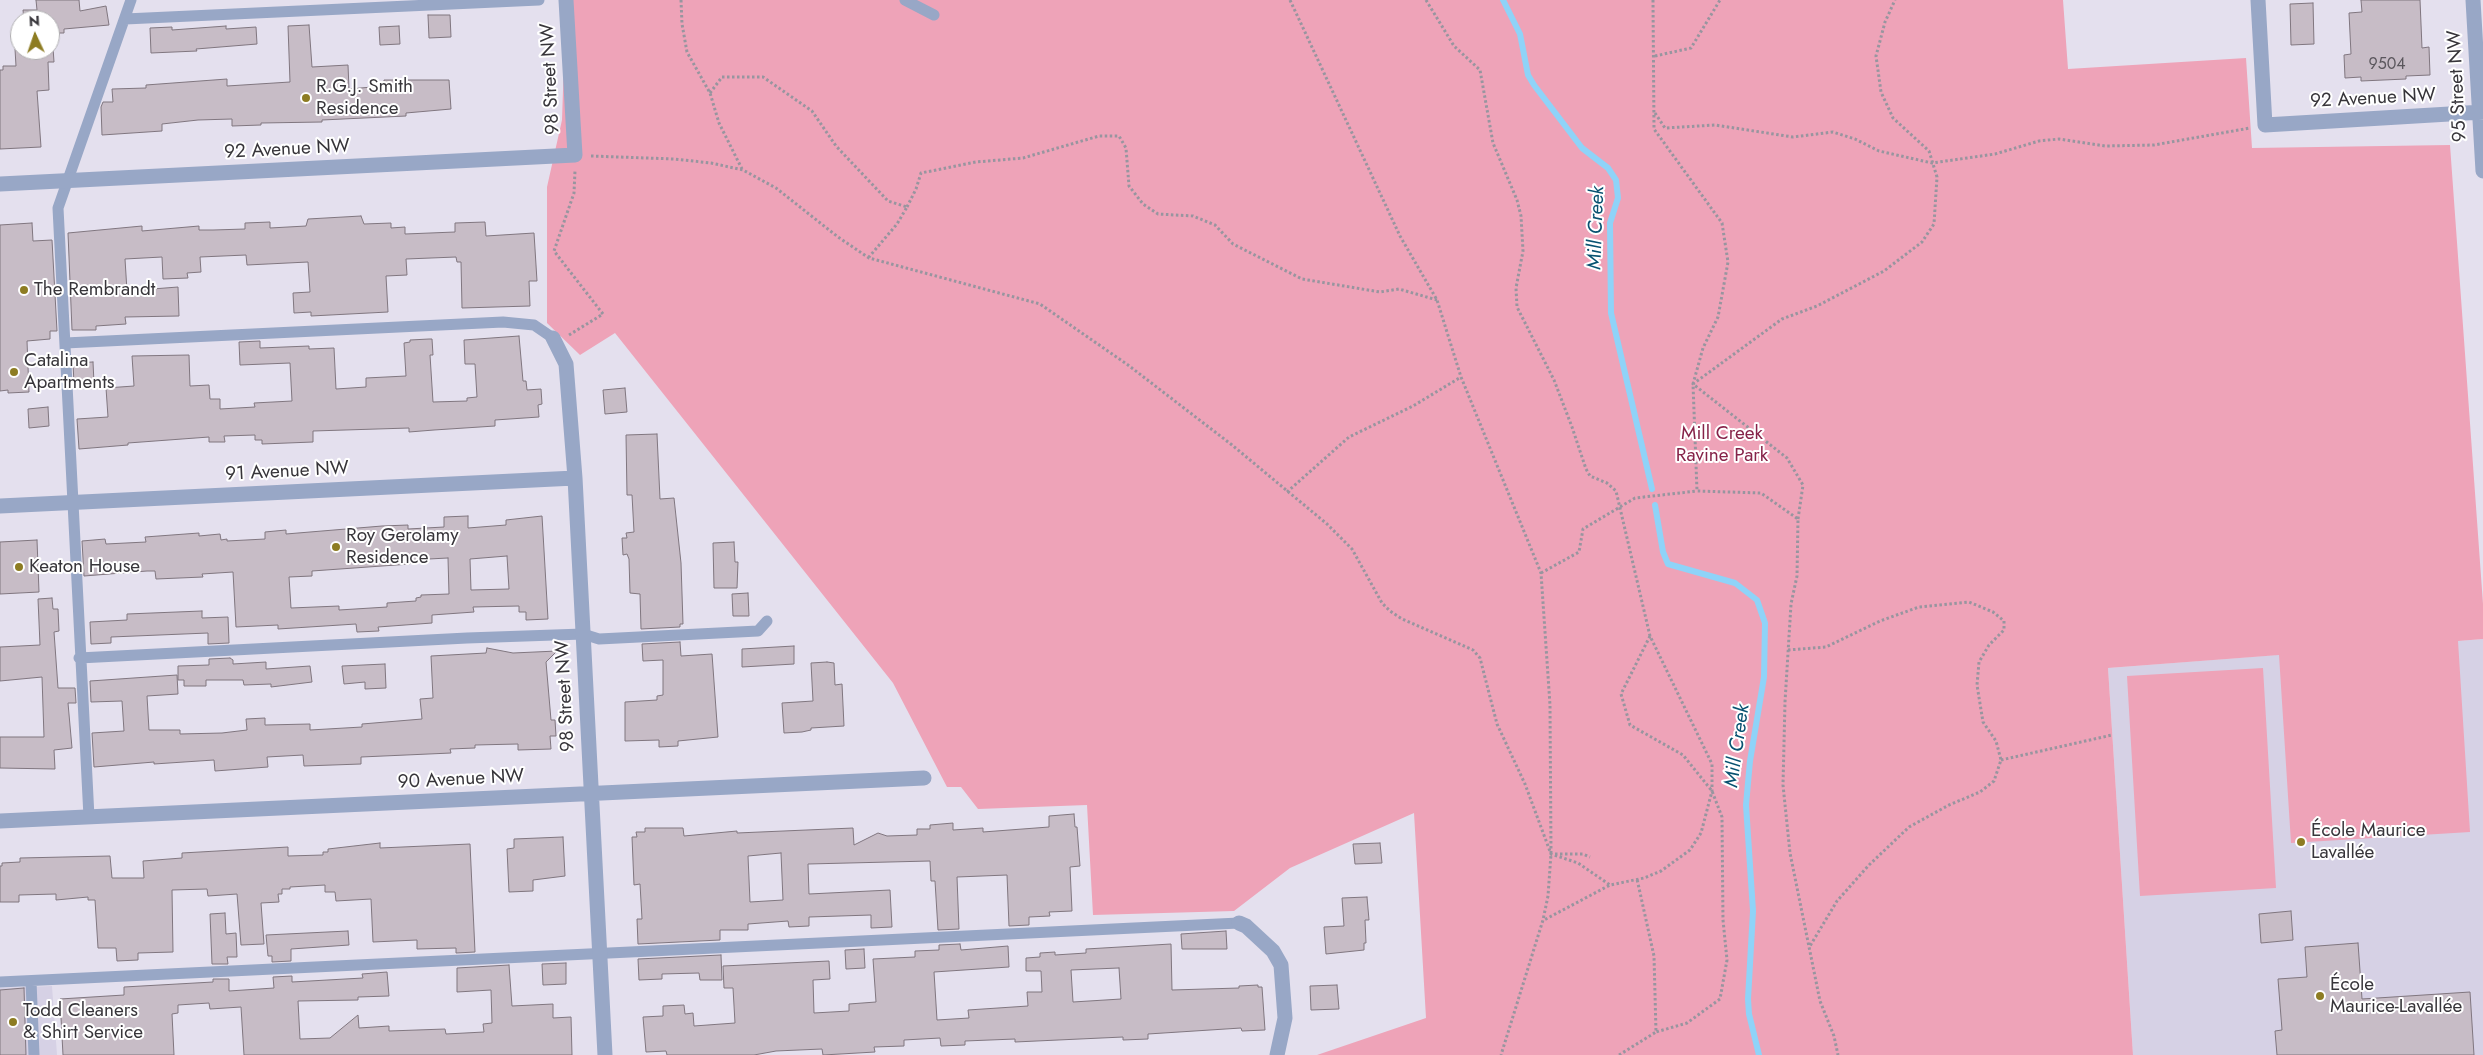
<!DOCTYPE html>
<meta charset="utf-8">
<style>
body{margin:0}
#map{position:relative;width:2483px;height:1055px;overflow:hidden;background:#e4e0ee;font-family:Jost,sans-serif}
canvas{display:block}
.north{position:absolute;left:10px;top:10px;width:50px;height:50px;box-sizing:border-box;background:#fff;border:1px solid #afaeb0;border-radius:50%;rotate:357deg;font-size:14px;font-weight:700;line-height:20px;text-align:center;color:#37353a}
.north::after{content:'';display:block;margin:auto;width:18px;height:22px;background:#8d7c22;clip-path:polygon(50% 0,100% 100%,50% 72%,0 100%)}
</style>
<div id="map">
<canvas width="2483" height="1055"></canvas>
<div class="north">N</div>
</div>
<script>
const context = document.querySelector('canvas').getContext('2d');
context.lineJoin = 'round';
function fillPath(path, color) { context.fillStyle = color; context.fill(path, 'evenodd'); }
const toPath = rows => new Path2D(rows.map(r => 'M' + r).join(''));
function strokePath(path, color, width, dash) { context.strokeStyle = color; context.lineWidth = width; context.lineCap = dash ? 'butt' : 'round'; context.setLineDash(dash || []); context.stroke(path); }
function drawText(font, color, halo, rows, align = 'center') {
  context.font = font + ' Jost,sans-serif'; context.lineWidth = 4; context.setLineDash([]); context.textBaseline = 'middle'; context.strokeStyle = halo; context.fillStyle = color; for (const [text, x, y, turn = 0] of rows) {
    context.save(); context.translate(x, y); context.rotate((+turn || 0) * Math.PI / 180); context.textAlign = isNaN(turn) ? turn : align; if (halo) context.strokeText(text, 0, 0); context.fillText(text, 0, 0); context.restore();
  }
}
fillPath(toPath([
 [2483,639,2483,1055,2133,1055,2108,668],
 [52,986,57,1055,0,1055,0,988]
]), '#d6d1e5');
fillPath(toPath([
 [566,0,2063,0,2068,69,2246,58,2252,148,2450,145,2483,604,2483,639,2458,641,2470,832,2291,843,2279,655,2108,668,2133,1055,1317,1055,1426,1018,1414,813,1290,868,1234,911,1093,915,1087,805,978,809,961,787,947,787,893,683,615,333,580,355,547,323,547,187,562,120],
 [2263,668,2276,888,2140,896,2127,676]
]), '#eea3b8');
strokePath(toPath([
 [1503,0,1520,34,1528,75,1534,85,1582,148,1608,168,1616,180,1618,198,1610,223,1611,313,1652,489],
 [1655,505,1663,552,1668,564,1735,583,1757,600,1765,623,1764,677,1750,761,1746,805,1753,911,1748,999,1749,1014,1759,1055]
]), '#8fd3f8', 6);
const building = toPath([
 [36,0,79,0,80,11,106,6,109,25,64,29,64,33,52,33,54,62,48,62,49,90,37,91,41,147,0,149,0,70,3,70,3,66,16,66,15,49,50,50,50,20,24,20,23,10,37,10,36,0],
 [2361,0,2420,0,2422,48,2429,47,2430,75,2406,76,2406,79,2361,81,2361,77,2345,78,2344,55,2351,54,2349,13,2362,12,2361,0],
 [2313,3,2314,44,2291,45,2290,4,2313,3],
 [428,15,450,15,451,37,429,38,428,15],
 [309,25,312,67,348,65,349,89,384,86,384,80,449,80,451,109,406,113,406,116,322,120,322,122,261,123,261,125,232,126,232,119,198,120,162,124,162,131,102,135,101,107,103,102,113,102,112,89,146,88,146,85,227,79,227,86,290,82,288,26,309,25],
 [226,26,226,29,256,27,257,44,196,49,197,51,151,53,150,28,172,27,172,30,226,26],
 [399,26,400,44,380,45,379,27,399,26],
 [361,216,364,224,391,223,391,228,405,227,405,234,455,232,455,223,485,222,486,236,534,233,537,281,529,281,530,306,462,308,461,262,457,262,456,257,406,259,407,275,386,276,388,312,311,316,311,312,294,313,293,293,310,292,308,262,247,265,246,255,200,257,201,272,187,273,188,278,163,279,162,257,125,259,127,291,178,287,179,316,125,317,126,324,96,326,96,330,72,330,68,233,142,226,142,231,199,226,199,230,213,230,245,229,245,223,270,222,270,228,306,226,308,219,361,216],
 [32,223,33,241,52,240,57,331,50,331,50,339,27,341,29,392,8,393,8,390,0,391,0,225,32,223],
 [519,336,523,381,526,381,527,390,541,389,542,404,538,405,539,417,495,420,495,426,434,430,409,432,409,428,313,431,313,442,262,444,262,440,255,440,255,435,224,436,225,442,209,442,209,437,128,443,128,445,79,449,77,419,108,417,106,388,134,386,132,356,189,355,190,386,209,385,210,399,220,399,220,409,255,407,254,403,292,401,290,363,240,365,239,342,260,341,260,348,309,346,309,349,334,348,336,389,366,387,366,378,406,376,404,343,410,342,410,340,429,339,432,339,433,355,430,355,433,402,467,401,467,398,477,397,475,364,465,364,464,340,519,336],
 [93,362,94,383,74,384,73,363,93,362],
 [625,388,627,412,605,414,603,390,625,388],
 [48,407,49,426,29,428,28,409,48,407],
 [657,434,660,499,674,498,681,563,683,624,680,624,680,627,641,629,640,594,630,593,629,559,627,554,623,555,622,538,627,538,626,533,634,532,632,495,627,495,626,435,657,434],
 [468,516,468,528,506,525,506,520,542,516,548,619,526,620,526,612,519,612,519,606,473,607,474,612,432,615,432,623,378,627,379,631,357,632,356,624,278,629,278,625,236,627,233,572,202,574,203,577,156,579,155,571,147,571,84,576,82,541,105,539,106,544,146,542,145,537,199,533,199,536,220,534,221,540,227,539,227,541,265,539,265,532,286,530,286,534,382,526,408,525,408,529,444,527,444,517,468,516],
 [507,556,509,589,471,590,470,559,507,556],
 [448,558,449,594,421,595,421,597,416,598,416,601,387,603,387,607,339,610,339,606,291,608,289,577,312,576,312,571,410,564,410,560,448,558],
 [37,540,39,592,0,594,0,542,37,540],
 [734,542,735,562,738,562,737,588,714,588,713,543,734,542],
 [748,593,749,616,733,616,732,594,748,593],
 [52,598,53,609,58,609,59,631,54,632,58,688,75,688,76,703,68,703,72,748,54,750,55,769,0,768,0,737,44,737,42,677,0,681,0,647,40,645,38,599,52,598],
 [202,611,202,618,228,617,229,643,208,644,208,633,111,637,111,643,91,644,90,622,127,620,127,614,202,611],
 [680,642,681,656,712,654,718,737,678,741,678,746,659,747,659,740,625,741,625,702,657,700,657,696,663,695,663,660,643,661,642,644,680,642],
 [794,646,794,664,742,667,742,649,794,646],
 [487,648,513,653,557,651,546,662,551,720,555,720,556,736,550,736,551,749,518,750,518,744,475,745,475,748,450,749,451,753,361,757,361,764,304,766,303,755,267,757,268,767,215,771,214,760,154,764,154,762,94,767,92,733,124,731,122,701,91,702,90,681,177,675,178,694,147,696,149,730,180,730,180,734,222,733,247,730,246,719,265,718,265,725,310,724,310,730,362,727,362,724,422,719,420,699,433,698,431,656,486,653,487,648],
 [230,658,233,660,233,664,266,662,266,669,310,666,312,682,271,687,271,684,244,685,243,680,206,680,206,686,184,686,184,680,178,680,178,666,209,665,209,659,230,658],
 [827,662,834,663,835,685,842,684,844,726,811,728,811,730,802,732,784,733,782,703,813,701,811,663,827,662],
 [385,664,386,688,365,689,365,682,344,684,342,666,385,664],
 [1074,814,1075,827,1077,827,1080,866,1070,867,1072,911,1049,912,1050,916,1029,917,1029,925,1009,926,1007,875,957,877,959,929,938,930,935,881,931,881,930,861,808,864,809,894,890,890,892,927,871,928,871,915,809,917,809,926,789,927,788,921,748,924,748,930,720,930,720,940,638,944,637,919,642,919,640,884,634,885,632,837,637,837,636,832,645,832,645,828,683,828,684,836,737,831,737,833,853,828,854,845,878,833,887,836,917,835,917,829,930,829,930,825,953,823,953,830,983,828,983,832,1049,827,1049,816,1074,814],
 [781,853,783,900,750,902,748,856,781,853],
 [563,837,565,876,533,880,533,891,509,892,507,849,514,848,514,839,563,837],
 [380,843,380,848,470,844,475,952,456,953,456,948,417,949,417,940,373,942,371,899,336,901,335,892,325,892,325,885,290,887,290,889,282,889,282,894,278,894,279,902,261,903,264,944,241,945,237,894,208,896,207,889,172,890,173,952,138,953,138,960,117,961,116,948,98,948,95,900,88,900,88,897,56,900,56,894,19,895,19,902,0,902,0,866,2,866,2,863,20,862,20,858,110,856,112,878,144,878,143,861,182,858,182,853,288,847,288,856,323,855,323,852,328,852,328,849,380,843],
 [1380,843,1382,863,1355,864,1353,844,1380,843],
 [1367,897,1369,920,1365,920,1366,943,1364,943,1364,950,1326,954,1324,927,1344,926,1342,898,1367,897],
 [2291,911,2293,940,2261,943,2259,914,2291,911],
 [225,913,226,934,236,933,237,957,227,957,228,964,212,964,210,914,225,913],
 [348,931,349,945,291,949,291,961,272,962,272,956,268,956,266,935,348,931],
 [1226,931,1227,949,1182,949,1181,934,1226,931],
 [2358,943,2362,999,2470,992,2474,1055,2277,1055,2275,1031,2282,1030,2278,979,2307,977,2305,947,2358,943],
 [960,944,961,950,1008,946,1009,967,934,972,937,1020,969,1018,968,1010,1028,1006,1027,992,1042,992,1041,971,1026,971,1026,958,1040,957,1040,953,1055,952,1055,955,1086,953,1086,949,1171,944,1172,990,1239,988,1239,986,1258,985,1258,987,1262,987,1265,1030,1242,1031,1241,1028,1148,1034,1148,1039,1123,1040,1123,1037,1015,1042,1015,1039,965,1041,965,1045,941,1046,940,1038,904,1040,904,1046,874,1047,875,1052,823,1055,822,1049,776,1051,754,1055,667,1055,666,1051,646,1052,643,1017,663,1016,663,1006,684,1005,685,1014,693,1013,694,1026,735,1023,733,988,724,988,723,966,829,961,830,979,813,980,814,1013,849,1011,849,1004,876,1002,873,959,915,957,915,951,939,950,939,945,960,944],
 [1119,968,1121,999,1073,1002,1071,970,1119,968],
 [864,949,865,968,846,969,845,950,864,949],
 [721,955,722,980,700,980,699,973,662,974,662,979,639,980,638,959,721,955],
 [566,963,566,984,543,985,542,964,566,963],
 [509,965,512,1006,553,1004,553,1018,571,1017,572,1055,244,1055,241,1007,210,1009,209,1003,178,1005,178,1013,172,1014,174,1055,63,1055,60,999,124,995,124,987,213,982,213,979,229,979,229,991,274,988,273,977,292,976,292,982,363,978,362,974,387,972,389,996,358,997,358,1000,298,1001,300,1039,330,1038,358,1015,359,1028,389,1026,389,1031,445,1029,446,1034,484,1032,483,1024,492,1023,491,990,457,992,457,968,509,965],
 [1337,985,1339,1009,1311,1010,1310,986,1337,985],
 [24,988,26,1055,0,1055,0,990,24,988]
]);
fillPath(building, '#c7bcc6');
strokePath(building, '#80767f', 1);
strokePath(toPath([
 [681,0,682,24,687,52,710,93,719,123,742,169],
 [1290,0,1400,236,1437,300,1461,377,1541,573,1550,705,1551,854,1548,896,1543,920,1501,1055],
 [1426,0,1454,46,1480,70,1493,143,1517,200,1521,216,1523,251,1516,288,1517,307,1554,380,1572,427,1586,469,1590,476,1607,483,1616,491,1650,636,1712,764,1712,791,1701,833,1690,850,1661,871,1644,878,1610,885,1544,920],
 [1653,0,1654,129,1722,223,1728,262,1718,317,1703,348,1693,384,1697,491,1761,493,1798,519,1797,576,1791,604,1785,702,1783,785,1790,853,1820,1001,1834,1036,1838,1055],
 [1655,56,1691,48,1720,0],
 [710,93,722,77,763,77,812,111,836,146,888,201,907,207,897,224,869,257],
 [1655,113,1665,128,1715,125,1793,137,1833,132,1855,139,1879,151,1932,163,1995,154,2039,141,2059,139,2105,146,2154,145,2250,128],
 [591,156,674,159,711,163,743,170,776,188,838,237,869,258,1040,304,1128,365,1232,445,1327,524,1352,549,1382,603,1390,611,1402,619,1473,650,1480,658,1497,724,1525,784,1551,854,1578,863,1610,885],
 [907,207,916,189,921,173,976,162,1023,158,1099,136,1119,136,1126,148,1129,186,1143,204,1158,214,1193,216,1215,225,1233,244,1302,279,1380,292,1399,289,1437,300],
 [569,335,603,314,554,251,574,193,575,171],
 [1287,492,1349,437,1413,406,1461,377],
 [1798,519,1803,485,1787,458,1693,384,1782,319,1817,306,1884,271,1922,242,1934,224,1937,177,1929,151,1893,118,1881,92,1876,56,1885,22,1895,0],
 [1541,573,1579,552,1583,529,1635,498,1697,491],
 [1650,636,1621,694,1630,725,1683,755,1712,791,1722,817,1723,920,1727,960,1720,999,1687,1023,1656,1032],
 [1788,650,1826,647,1880,621,1919,607,1969,602,1993,612,2004,621,2004,630,1989,645,1979,662,1977,685,1983,722,1996,741,2001,760,1994,781,1980,792,1949,805,1909,827,1869,865,1837,901,1810,946],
 [2001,760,2112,735],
 [1555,854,1583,854,1590,857],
 [1619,1055,1656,1032,1654,956,1637,879]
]), '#98959f', 3, [2.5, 2.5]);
strokePath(toPath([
 [905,0,934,15],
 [125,19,539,0],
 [65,343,503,322,534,325,553,338],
 [79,658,467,638,583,634,599,639,758,631,767,621],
 [89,817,58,208,131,0],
 [31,981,34,1055],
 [0,982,1239,923]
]), '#98a7c6', 11);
strokePath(toPath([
 [2258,0,2265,125,2483,112],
 [2473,0,2483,171],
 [0,184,575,155,566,0],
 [553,338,566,364,575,478,605,1055],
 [0,506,575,478],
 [0,821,924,778],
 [1239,923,1246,926,1273,951,1281,965,1285,1018,1277,1055]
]), '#98a7c6', 15);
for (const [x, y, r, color] of [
 [306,98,5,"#8d7c22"],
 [24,290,5,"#8d7c22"],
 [14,372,5,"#8d7c22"],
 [336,547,5,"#8d7c22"],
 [19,567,5,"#8d7c22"],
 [2301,842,5,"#8d7c22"],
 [2320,996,5,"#8d7c22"],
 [13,1022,5,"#8d7c22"]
]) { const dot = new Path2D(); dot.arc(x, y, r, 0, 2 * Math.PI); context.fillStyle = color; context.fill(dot); strokePath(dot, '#fff', 2); }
drawText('16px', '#5b575d', null, [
 ["9504",2387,65]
]);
drawText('19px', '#37353a', '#fff', [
 ["98 Street NW",551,79,-93],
 ["95 Street NW",2458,86,-93],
 ["92 Avenue NW",2373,99,-3],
 ["92 Avenue NW",287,150,-3],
 ["91 Avenue NW",287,472,-3],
 ["98 Street NW",566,696,-93],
 ["90 Avenue NW",461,780,-3]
]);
drawText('19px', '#37353a', '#fff', [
 ["R.G.J. Smith",316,87],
 ["Residence",316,109],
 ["The Rembrandt",34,290],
 ["Catalina",24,361],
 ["Apartments",24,383],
 ["Roy Gerolamy",346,536],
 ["Residence",346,558],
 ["Keaton House",29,567],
 ["École Maurice",2311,831],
 ["Lavallée",2311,853],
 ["École",2330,985],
 ["Maurice-Lavallée",2330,1007],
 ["Todd Cleaners",23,1011],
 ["& Shirt Service",23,1033]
], 'left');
drawText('19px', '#862349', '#fff', [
 ["Mill Creek",1722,434],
 ["Ravine Park",1722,456]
]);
drawText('italic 20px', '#085271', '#fff', [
 ["Mill Creek",1597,228,-88],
 ["Mill Creek",1738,746,-82]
]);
</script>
